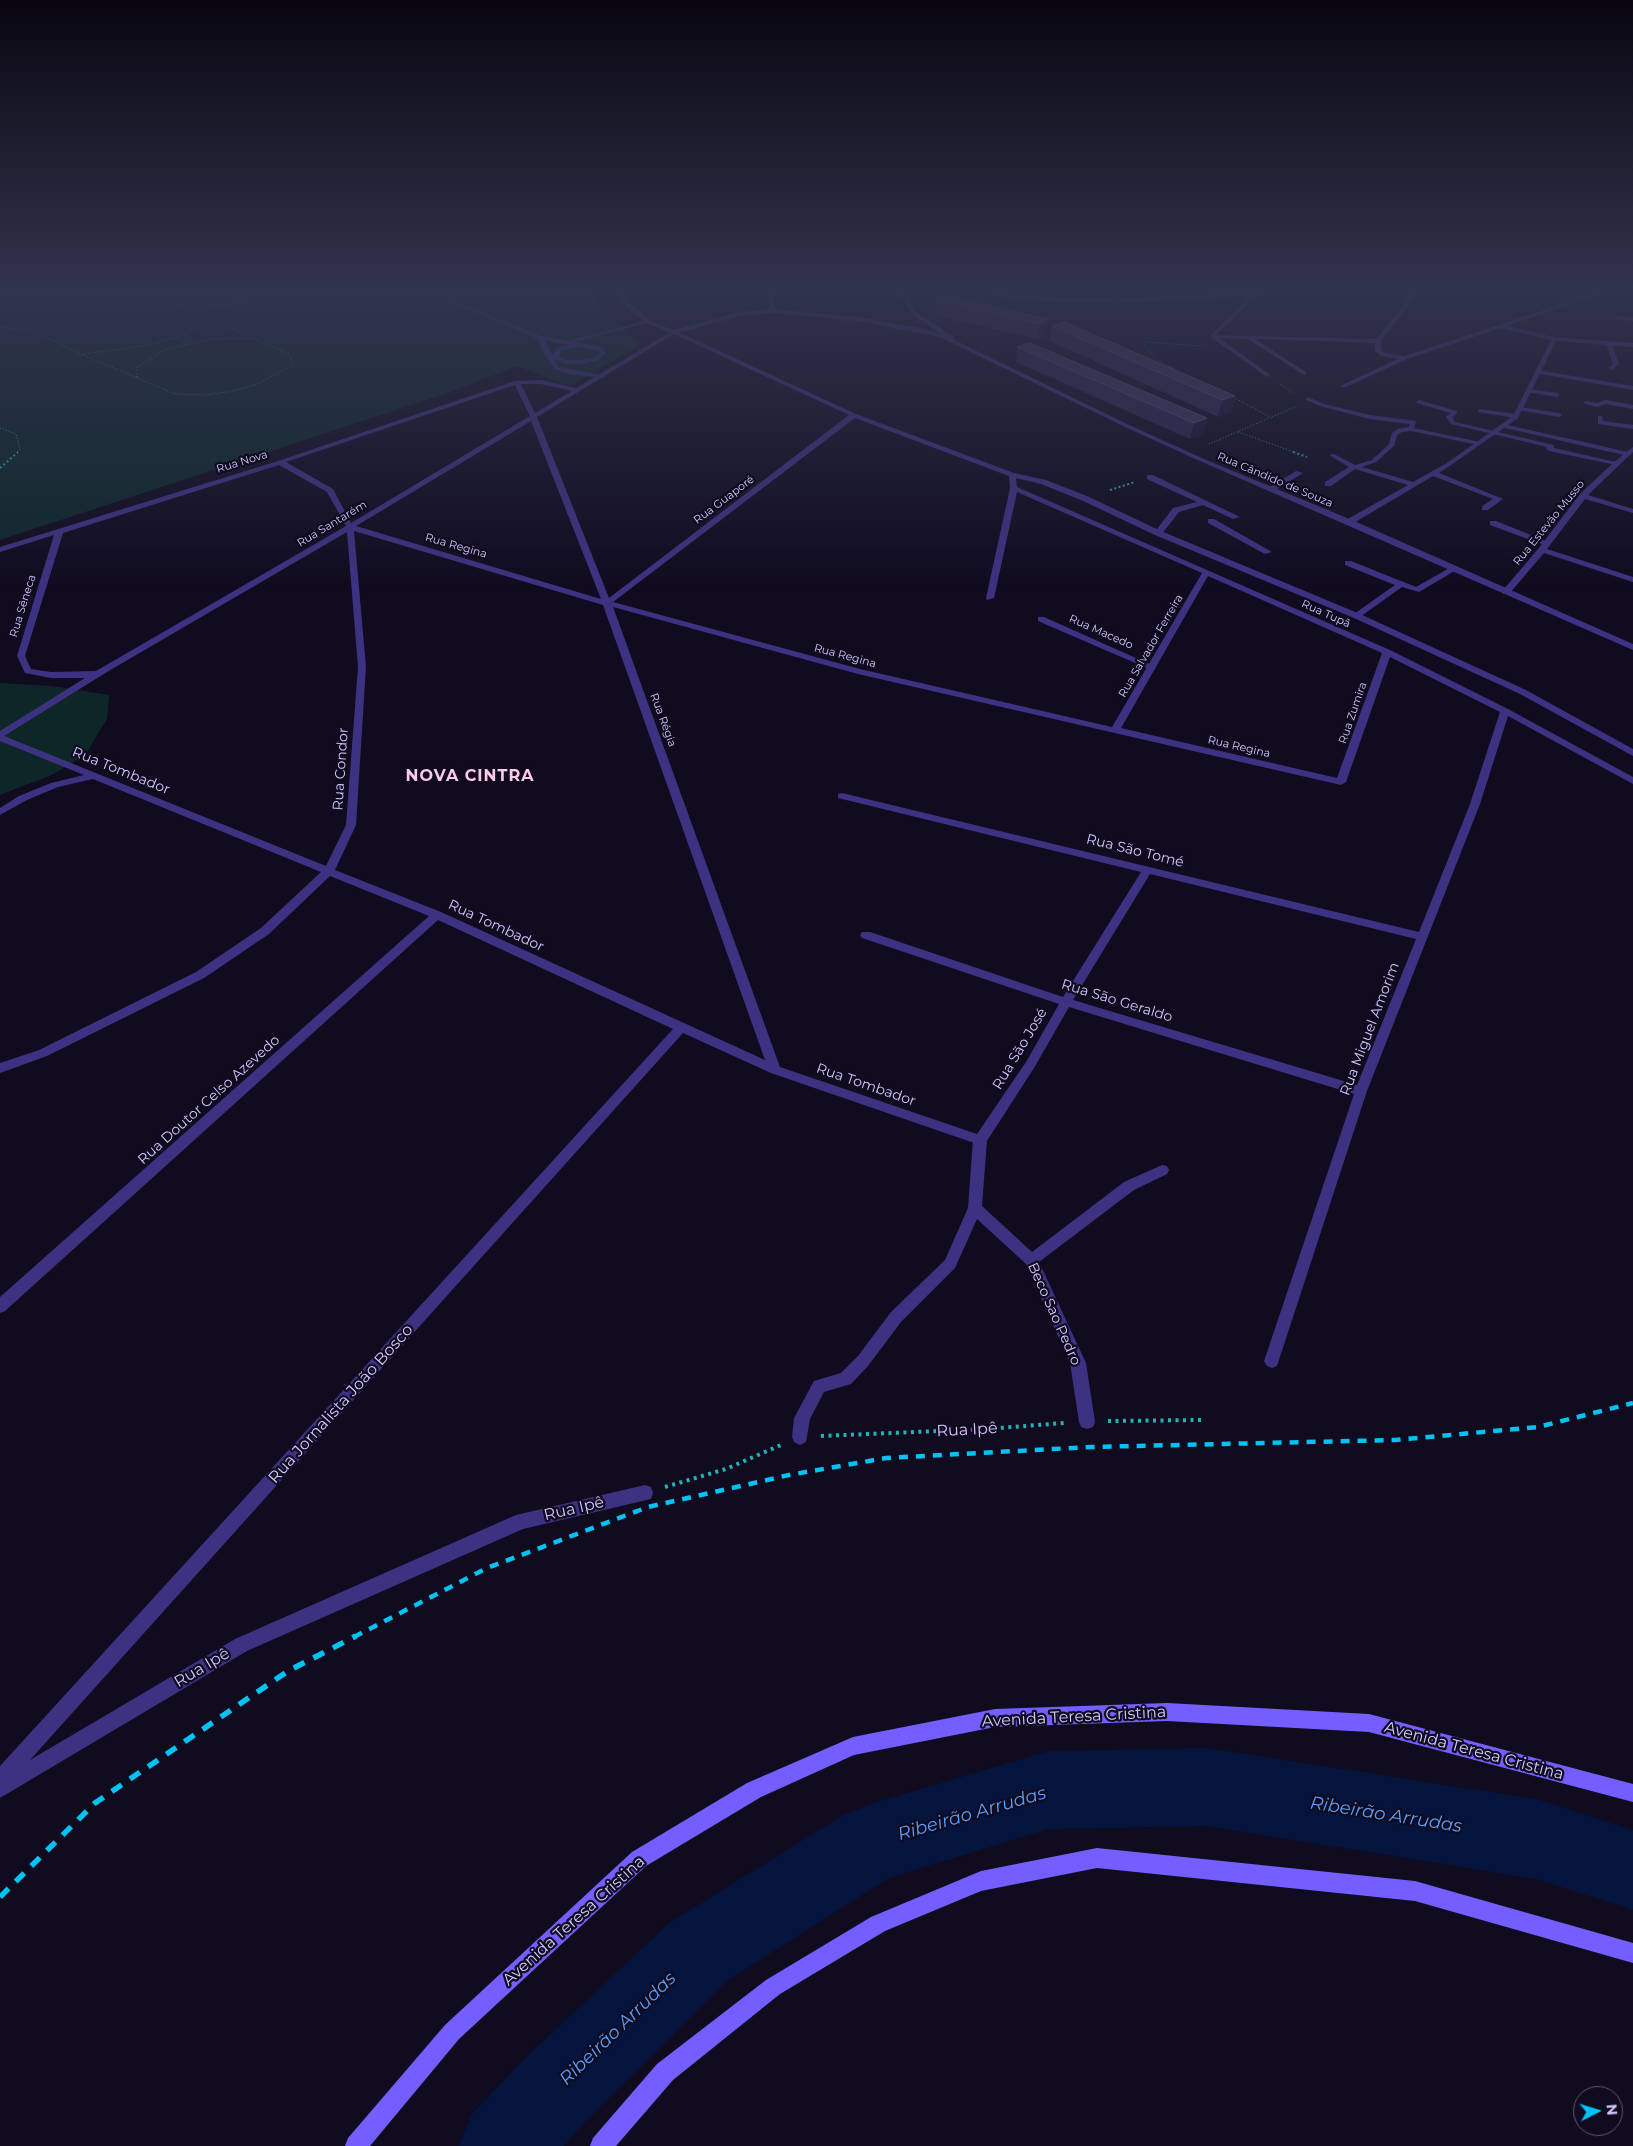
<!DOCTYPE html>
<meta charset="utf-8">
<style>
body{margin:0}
#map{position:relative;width:1633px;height:2146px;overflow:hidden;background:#100b1f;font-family:Montserrat,sans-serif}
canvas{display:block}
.north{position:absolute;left:1573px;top:2086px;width:50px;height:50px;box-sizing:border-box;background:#100b1f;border:1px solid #5e5779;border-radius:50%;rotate:85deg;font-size:14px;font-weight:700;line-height:20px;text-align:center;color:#d4c8ff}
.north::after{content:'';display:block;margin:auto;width:18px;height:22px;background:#00c3f3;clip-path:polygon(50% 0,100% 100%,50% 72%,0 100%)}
</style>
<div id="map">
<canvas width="1633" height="2146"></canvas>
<div class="north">N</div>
</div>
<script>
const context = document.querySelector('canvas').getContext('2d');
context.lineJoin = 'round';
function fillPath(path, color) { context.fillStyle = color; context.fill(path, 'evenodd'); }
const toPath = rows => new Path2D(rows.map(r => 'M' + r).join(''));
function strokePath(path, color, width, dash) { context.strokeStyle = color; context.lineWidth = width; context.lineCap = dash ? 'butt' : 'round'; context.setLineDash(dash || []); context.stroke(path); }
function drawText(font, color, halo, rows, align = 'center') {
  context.font = font + ' Montserrat,sans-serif'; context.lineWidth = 4.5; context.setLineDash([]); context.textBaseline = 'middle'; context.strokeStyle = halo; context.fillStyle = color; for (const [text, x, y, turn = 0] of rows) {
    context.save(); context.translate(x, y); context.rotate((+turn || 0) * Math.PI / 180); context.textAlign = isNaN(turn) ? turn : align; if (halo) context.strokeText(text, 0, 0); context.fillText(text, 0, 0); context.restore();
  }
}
fillPath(toPath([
 [0,292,596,292,595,301,605,314,619,324,638,342,635,348,572,385,565,385,517,366,445,394,0,540],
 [0,683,52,686,109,695,107,719,85,755,52,775,0,795]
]), '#0d2729');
fillPath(toPath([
 [1207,1748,1536,1799,1633,1830,1633,1910,1536,1879,1207,1826,1049,1829,889,1878,727,1981,585,2122,564,2146,459,2146,472,2114,523,2060,669,1923,842,1816,870,1804,1049,1751,1207,1748]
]), '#05143d');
strokePath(toPath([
 [142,292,193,311],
 [0,316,81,354,175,394,204,395,228,392,255,385,293,365,290,355,219,323],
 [0,327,27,330],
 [82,354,151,345,186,334,203,319],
 [1185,375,1156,359,1145,346,1146,342,1201,346],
 [137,377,136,368,166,349,213,339,253,338],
 [1280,384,1294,393],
 [1231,396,1272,418],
 [0,428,16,434,20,450,16,453],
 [1238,432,1297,453],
 [1209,444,1295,407]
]), '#24b2b7', 1, [1, 2]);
strokePath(toPath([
 [1293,452,1307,457],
 [0,468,18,452],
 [1110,490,1135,482]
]), '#24b2b7', 2, [2, 2.5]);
strokePath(toPath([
 [1108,1421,1202,1420],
 [821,1436,986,1429,1064,1423],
 [665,1487,726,1469,781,1445]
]), '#24b2b7', 4, [3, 4.5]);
fillPath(toPath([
 [312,292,327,292,210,308,207,306,312,292],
 [425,292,432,292,542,336,567,341,648,320,651,322,575,342,601,347,606,353,598,360,582,364,566,364,554,359,559,367,606,376,603,378,569,374,555,369,543,352,538,339,425,292],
 [545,340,570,345,558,348,552,355,553,357,545,340],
 [579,347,597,350,600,353,594,358,582,360,567,360,559,357,562,350,579,347],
 [1617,316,1633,317,1633,321,1615,319,1617,316],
 [1211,335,1378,339,1381,341,1378,343,1255,339,1306,372,1306,374,1304,375,1248,339,1219,338,1269,374,1270,375,1267,377,1212,338,1211,335],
 [1609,341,1612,343,1619,364,1612,370,1609,368,1613,364,1606,343,1609,341],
 [1537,370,1633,386,1633,390,1535,373,1535,371,1537,370],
 [1528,389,1557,393,1560,395,1557,397,1526,392,1526,390,1528,389],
 [1308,397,1324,404,1370,415,1416,421,1414,428,1480,442,1480,444,1478,445,1411,431,1402,432,1397,435,1394,446,1376,462,1362,467,1413,482,1449,462,1451,463,1451,465,1439,473,1503,499,1488,510,1482,510,1482,506,1493,499,1433,476,1352,524,1346,524,1346,520,1408,485,1355,469,1331,486,1325,486,1325,482,1349,467,1329,455,1334,454,1355,465,1372,460,1389,444,1392,433,1398,429,1409,427,1410,424,1370,419,1320,406,1306,400,1305,399,1308,397],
 [1419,400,1457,411,1457,413,1453,417,1455,422,1554,445,1554,448,1620,463,1616,465,1549,451,1546,449,1547,447,1451,424,1446,417,1450,413,1417,403,1416,402,1419,400],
 [1606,400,1633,405,1633,409,1606,404,1597,407,1583,403,1586,401,1597,403,1606,400],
 [1520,407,1559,413,1562,415,1559,417,1518,410,1518,408,1520,407],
 [1480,409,1516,414,1519,416,1516,418,1478,412,1478,410,1480,409],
 [1598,416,1602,416,1603,421,1633,425,1633,429,1598,424,1598,416],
 [1503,424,1628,452,1631,454,1628,456,1501,427,1500,426,1503,424],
 [1296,471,1303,473,1274,491,1267,489,1296,471],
 [1147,475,1153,475,1240,517,1233,519,1203,505,1179,512,1161,535,1155,535,1154,533,1173,508,1197,502,1147,479,1147,475],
 [1208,519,1214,519,1272,552,1265,554,1208,523,1208,519],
 [1490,521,1496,521,1551,543,1544,545,1490,525,1490,521],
 [1345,561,1351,561,1416,587,1451,567,1458,569,1419,592,1402,587,1357,619,1353,616,1354,614,1395,585,1345,565,1345,561],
 [1038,617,1044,617,1156,667,1155,669,1149,669,1038,621,1038,617],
 [980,1135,985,1136,987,1140,982,1206,1032,1252,1124,1182,1162,1165,1167,1166,1169,1170,1167,1174,1134,1190,1039,1262,1086,1363,1095,1422,1093,1427,1087,1429,1081,1427,1079,1422,1070,1363,1026,1264,977,1219,955,1268,901,1322,868,1366,851,1384,824,1392,810,1419,806,1442,800,1445,794,1442,792,1437,794,1418,814,1381,841,1373,858,1356,891,1312,945,1260,968,1208,973,1140,975,1136,980,1135]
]), '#3d3282');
fillPath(toPath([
 [766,292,772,292,776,312,771,311,766,292],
 [899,292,905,292,917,313,953,336,955,341,951,341,913,315,899,292],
 [969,292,1036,297,1119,299,1286,292,1258,295,1213,338,1211,335,1251,295,1119,303,1036,301,969,292],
 [1413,292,1419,292,1381,341,1381,350,1385,353,1405,356,1598,292,1606,292,1507,326,1554,337,1633,343,1633,347,1556,341,1518,418,1451,465,1447,465,1447,463,1513,416,1551,340,1501,328,1407,359,1346,387,1342,387,1342,385,1398,359,1381,356,1375,351,1375,341,1413,292],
 [674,330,856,414,1014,473,1046,480,1087,496,1161,531,1360,614,1526,690,1633,749,1633,756,1520,694,1354,618,1155,535,1081,500,1041,484,1016,478,1017,487,1390,650,1508,709,1633,777,1633,784,1508,716,1480,804,1367,1091,1277,1366,1272,1368,1267,1366,1264,1361,1354,1094,1069,1007,1034,1068,985,1144,980,1145,771,1073,683,1033,30,1760,235,1639,516,1515,645,1485,651,1487,653,1493,651,1499,523,1529,247,1651,0,1798,0,1766,673,1029,438,920,5,1311,0,1313,0,1297,429,916,330,876,269,934,204,978,47,1056,0,1073,0,1063,39,1050,196,972,261,928,321,872,93,779,58,787,27,800,0,815,0,808,19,796,51,783,84,775,0,741,0,731,85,678,51,678,25,673,17,656,54,535,0,552,0,547,278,461,515,381,541,380,576,388,674,330],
 [674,334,849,415,609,598,537,417,674,334],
 [521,384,541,384,572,391,535,413,521,384],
 [515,385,530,416,351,523,333,489,286,462,515,385],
 [855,418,1009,476,1010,488,986,598,987,600,994,598,1017,492,1202,573,1112,727,860,669,613,602,855,418],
 [531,421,601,599,356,526,531,421],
 [279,465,327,492,346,526,96,671,51,672,31,669,25,656,63,533,279,465],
 [354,531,603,605,765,1060,441,912,335,870,356,825,366,667,354,531],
 [347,532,358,667,346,825,326,866,4,736,107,672,347,532],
 [1208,576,1382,653,1337,778,1121,728,1208,576],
 [613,607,858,674,1341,785,1346,782,1390,657,1500,712,1470,804,1419,932,842,793,838,794,838,798,1141,872,1063,997,870,932,862,932,860,935,862,938,1059,1004,1026,1062,977,1134,780,1067,613,607],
 [1150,874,1416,939,1357,1085,1073,1000,1150,874],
 [1633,447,1633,452,1588,495,1633,509,1633,513,1585,499,1547,549,1633,577,1633,582,1544,553,1509,594,1503,594,1503,590,1539,548,1580,494,1614,462,1633,447]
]), '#3d3282');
fillPath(toPath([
 [620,292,626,292,628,301,650,321,674,330,738,312,774,309,857,317,920,328,944,335,1127,424,1204,459,1352,520,1633,644,1633,650,1200,461,1123,426,940,337,857,321,774,313,738,316,674,334,646,323,633,313,622,301,620,292]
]), '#3d3282');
fillPath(toPath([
 [1167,1703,1369,1714,1633,1784,1633,1802,1369,1732,1167,1721,995,1727,854,1755,761,1797,646,1866,459,2039,370,2146,345,2146,348,2138,445,2025,632,1852,747,1783,853,1737,995,1709,1167,1703],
 [1097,1848,1415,1881,1633,1943,1633,1963,1415,1901,1097,1868,981,1891,885,1931,780,1994,673,2080,616,2146,590,2146,593,2138,657,2064,766,1980,871,1917,981,1871,1097,1848]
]), '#735fff');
strokePath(toPath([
 [354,1637,487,1568,648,1507,789,1475,886,1458,1091,1447,1395,1440,1538,1427,1633,1403]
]), '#00c3f3', 4.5, [9, 8]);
strokePath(toPath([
 [0,1897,95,1803,288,1671,356,1636]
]), '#00c3f3', 5.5, [12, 10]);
fillPath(toPath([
 [936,300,1048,319,1046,334,1037,339,935,315],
 [1052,326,1235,396,1231,412,1218,417,1050,341],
 [1017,347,1207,418,1203,434,1190,439,1016,362]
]), '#2f224e');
fillPath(toPath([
 [1048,319,1046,334,1037,339,1039,324],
 [1235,396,1231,412,1218,417,1222,400],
 [1207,418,1203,434,1190,439,1194,423]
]), '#1b1133');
const building = toPath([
 [945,295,1048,319,1039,324,936,300,945,295],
 [1065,322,1235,396,1222,400,1052,326,1065,322],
 [1030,343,1207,418,1194,423,1017,347,1030,343]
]);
fillPath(building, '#413361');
strokePath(building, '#584b7a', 1);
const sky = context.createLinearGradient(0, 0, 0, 592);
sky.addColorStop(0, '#090611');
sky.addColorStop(0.49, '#31344d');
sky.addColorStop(1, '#31344d00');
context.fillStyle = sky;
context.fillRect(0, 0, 1633, 592);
drawText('11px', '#d4c8ff', '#100b1f', [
 ["Rua Nova",242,462,-17],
 ["Rua Cândido de Souza",1275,480,23],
 ["Rua Guaporé",724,500,-37],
 ["Rua Estevão Musso",1549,523,-51],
 ["Rua Santarém",332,524,-31],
 ["Rua Regina",456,546,16],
 ["Rua Sêneca",23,606,-73],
 ["Rua Tupã",1326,614,24],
 ["Rua Macedo",1101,632,24],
 ["Rua Salvador Ferreira",1151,646,-60],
 ["Rua Regina",845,656,15],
 ["Rua Zumira",1353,713,-71],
 ["Rua Régia",663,720,70],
 ["Rua Regina",1239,747,13]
]);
drawText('14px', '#d4c8ff', '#100b1f', [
 ["Rua Condor",341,769,-86],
 ["Rua Tombador",121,771,22],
 ["Rua São Tomé",1135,851,14],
 ["Rua Tombador",496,926,25],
 ["Rua São Geraldo",1117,1001,17],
 ["Rua Miguel Amorim",1370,1029,-69],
 ["Rua São José",1020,1049,-59],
 ["Rua Tombador",866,1085,19],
 ["Rua Doutor Celso Azevedo",209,1100,-42],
 ["Beco Sao Pedro",1054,1314,66]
]);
context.letterSpacing = '1px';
drawText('bold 16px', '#ffcae7', '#100b1f', [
 ["NOVA CINTRA",470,776]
]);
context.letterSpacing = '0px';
drawText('16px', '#d4c8ff', '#100b1f', [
 ["Rua Jornalista João Bosco",341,1404,-48],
 ["Rua Ipê",967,1430,-3],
 ["Rua Ipê",574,1509,-13],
 ["Rua Ipê",202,1668,-31],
 ["Avenida Teresa Cristina",1074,1717,-3],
 ["Avenida Teresa Cristina",1474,1751,15],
 ["Avenida Teresa Cristina",574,1921,-42]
]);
drawText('italic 18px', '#56a0ff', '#100b1f', [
 ["Ribeirão Arrudas",972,1814,-16],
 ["Ribeirão Arrudas",1386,1815,9],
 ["Ribeirão Arrudas",618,2029,-44]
]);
</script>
